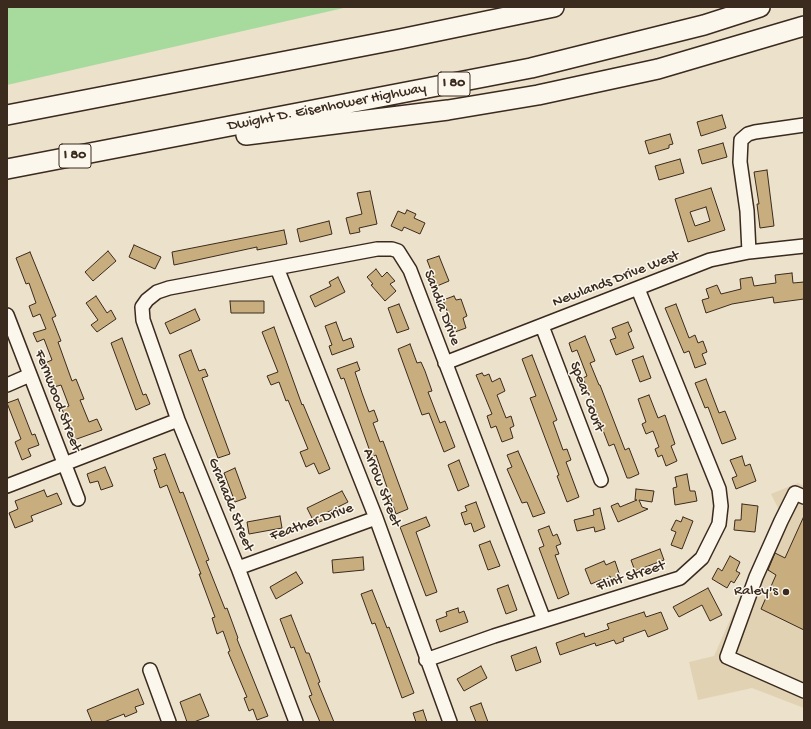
<!DOCTYPE html>
<style>
body{margin:0}
#map{position:relative;width:811px;height:729px;overflow:hidden;background:#ece1cb;font-family:"Gochi Hand",sans-serif}
canvas{display:block}
.frame{position:absolute;inset:0;border:8px solid #3b2a1e;pointer-events:none}
</style>
<div id="map">
<canvas width="811" height="729"></canvas>
<div class="frame"></div>
</div>
<script>
const context = document.querySelector('canvas').getContext('2d');
context.lineJoin = 'round';
function fillPath(path, color) { context.fillStyle = color; context.fill(path, 'evenodd'); }
const toPath = rows => new Path2D(rows.map(r => 'M' + r).join(''));
function strokePath(path, color, width, dash) { context.strokeStyle = color; context.lineWidth = width; context.lineCap = dash ? 'butt' : 'round'; context.setLineDash(dash || []); context.stroke(path); }
function drawText(font, color, halo, rows, align = 'center') {
  context.font = font + ' "Gochi Hand",sans-serif'; context.lineWidth = 3; context.setLineDash([]); context.textBaseline = 'middle'; context.strokeStyle = halo; context.fillStyle = color; for (const [text, x, y, turn = 0] of rows) {
    context.save(); context.translate(x, y); context.rotate((+turn || 0) * Math.PI / 180); context.textAlign = isNaN(turn) ? turn : align; if (halo) context.strokeText(text, 0, 0); context.fillText(text, 0, 0); context.restore();
  }
}
fillPath(toPath([
 [798,483,804,486,804,708,752,688,698,700,689,662,714,656,779,510,771,494]
]), '#e1d2b4');
fillPath(toPath([
 [7,7,348,7,7,85]
]), '#a7db9e');
const building = toPath([
 [722,115,726,128,701,136,697,122,722,115],
 [670,134,673,144,669,145,669,148,649,154,645,141,670,134],
 [723,143,727,157,702,164,698,150,723,143],
 [680,159,684,173,659,180,655,166,680,159],
 [767,170,774,226,760,228,757,204,759,204,754,172,767,170],
 [711,188,725,230,688,242,675,199,711,188],
 [706,207,710,221,695,226,690,212,706,207],
 [370,191,377,224,359,228,360,232,350,234,346,218,362,214,357,193,370,191],
 [407,210,416,214,414,218,425,223,420,234,404,227,402,231,391,226,398,211,405,214,407,210],
 [329,221,332,234,300,242,297,229,329,221],
 [284,230,287,244,257,250,257,247,174,265,172,252,284,230],
 [134,245,161,257,155,269,129,257,134,245],
 [108,251,116,261,93,281,85,272,108,251],
 [30,252,56,316,52,318,61,341,58,342,72,381,76,379,84,399,80,400,89,422,97,419,102,430,74,440,62,409,69,406,61,385,54,387,45,363,52,360,44,339,37,342,33,333,46,329,40,314,33,317,29,306,36,303,29,283,26,284,16,258,30,252],
 [439,256,449,281,437,286,427,260,439,256],
 [376,269,382,277,387,272,395,281,390,284,396,291,385,301,371,285,373,284,367,277,376,269],
 [792,273,793,283,804,282,804,299,774,303,773,297,732,304,706,313,702,300,709,298,706,289,717,285,721,294,741,289,740,279,752,277,754,286,761,285,776,283,775,275,792,273],
 [338,277,345,292,315,307,310,296,331,286,329,282,338,277],
 [96,296,107,313,111,310,116,319,97,332,91,325,98,320,86,303,96,296],
 [454,296,456,300,461,299,467,316,463,318,466,328,455,332,443,300,454,296],
 [230,301,264,301,264,313,231,313,230,301],
 [399,304,409,329,397,333,388,308,399,304],
 [676,304,689,338,695,335,698,343,703,341,707,352,702,354,706,364,695,368,689,351,684,353,665,308,676,304],
 [195,309,200,320,170,334,165,323,195,309],
 [336,322,343,341,351,338,354,347,332,355,329,346,332,345,325,326,336,322],
 [628,322,632,331,628,333,634,348,616,355,610,340,616,338,612,328,628,322],
 [274,327,302,405,303,404,330,469,319,474,314,463,306,467,300,452,308,449,288,400,286,401,279,382,271,385,267,376,278,372,262,332,274,327],
 [585,336,595,361,590,363,599,385,600,385,625,450,629,448,639,474,630,478,627,478,614,444,609,446,583,378,587,376,577,350,572,352,569,343,585,336],
 [122,338,143,395,146,394,150,404,136,410,111,343,122,338],
 [410,344,417,363,421,362,425,371,432,391,428,392,440,423,445,421,455,447,444,452,429,413,422,415,398,349,410,344],
 [191,350,199,371,205,369,208,376,202,378,230,454,218,458,179,355,191,350],
 [532,355,557,420,553,422,563,450,567,449,571,460,566,462,579,497,567,502,557,476,559,475,530,398,536,396,522,359,532,355],
 [643,356,651,378,640,382,632,360,643,356],
 [357,362,360,370,355,372,362,393,369,412,374,410,378,421,373,423,380,442,383,441,408,509,396,514,376,455,372,457,344,378,341,379,337,369,357,362],
 [482,373,484,376,489,374,492,382,500,378,505,391,497,395,506,418,511,416,514,426,510,428,513,438,502,442,496,426,491,428,487,416,492,414,476,375,482,373],
 [706,379,719,413,725,411,736,439,722,444,708,407,705,408,695,383,706,379],
 [649,395,658,418,665,415,675,444,671,446,677,461,666,466,662,455,658,457,655,449,659,447,653,431,646,434,642,424,646,422,638,399,649,395],
 [18,399,32,435,35,434,39,445,28,449,31,456,22,460,15,442,21,439,7,403,18,399],
 [518,451,545,513,533,517,527,502,522,503,507,469,512,467,507,455,518,451],
 [165,454,180,493,183,492,209,560,206,561,225,609,227,608,238,638,237,639,268,716,257,720,253,709,249,711,244,698,247,697,228,652,230,651,223,631,217,634,212,618,215,617,199,574,201,574,167,485,160,488,154,470,157,469,153,458,165,454],
 [742,456,745,466,750,464,756,481,736,489,732,478,737,476,730,460,742,456],
 [459,460,469,486,458,491,448,465,459,460],
 [105,467,113,486,101,490,98,481,90,483,87,474,105,467],
 [235,468,246,498,235,502,224,473,235,468],
 [687,474,690,491,695,491,697,501,675,505,673,488,677,487,675,477,687,474],
 [636,489,654,491,652,502,639,500,642,507,648,509,618,522,611,506,618,503,620,507,637,500,635,500,636,489],
 [44,490,47,497,57,493,62,504,31,516,33,521,15,528,9,513,18,509,15,501,44,490],
 [342,491,348,502,322,515,324,520,315,524,307,508,342,491],
 [476,502,485,527,474,532,471,523,465,525,461,513,467,511,465,506,476,502],
 [742,504,758,506,755,532,734,530,735,520,741,520,742,504],
 [600,508,605,529,595,532,594,527,577,531,574,520,594,515,593,510,600,508],
 [280,516,282,528,249,534,247,522,280,516],
 [804,516,804,630,761,609,776,575,768,570,775,553,785,558,804,516],
 [426,517,430,526,416,532,437,592,426,596,400,527,426,517],
 [683,517,693,521,682,549,671,545,676,532,671,530,676,520,681,522,683,517],
 [549,526,553,536,557,534,561,544,556,546,559,554,555,555,569,594,558,599,539,548,544,546,538,530,549,526],
 [490,541,500,566,488,570,479,545,490,541],
 [660,549,664,560,635,571,631,560,660,549],
 [730,556,740,562,736,571,740,573,734,583,731,581,727,588,712,579,718,568,722,571,730,556],
 [363,557,364,570,333,573,332,560,363,557],
 [604,561,606,565,615,561,620,576,611,579,610,576,591,584,585,569,604,561],
 [296,572,303,583,276,599,270,587,296,572],
 [508,585,517,610,506,614,497,589,508,585],
 [708,588,722,615,710,621,702,605,679,617,673,607,708,588],
 [372,590,387,628,389,627,414,693,402,698,375,623,372,624,361,594,372,590],
 [458,608,459,613,464,611,468,622,440,632,436,620,447,616,446,612,458,608],
 [644,612,646,617,661,612,668,629,648,637,645,630,623,638,624,641,616,644,614,640,596,646,595,643,560,655,556,643,584,633,585,637,609,629,607,624,644,612],
 [291,615,306,653,309,653,320,682,318,683,334,722,320,722,309,696,312,695,294,647,291,648,280,619,291,615],
 [536,647,541,662,516,671,511,656,536,647],
 [481,666,487,678,464,691,457,679,481,666],
 [138,689,144,704,135,707,137,712,125,717,124,714,104,722,92,722,87,710,138,689],
 [200,694,209,716,194,722,187,722,180,702,200,694],
 [481,703,488,722,476,722,470,707,481,703],
 [423,710,427,722,416,722,413,713,423,710]
]);
fillPath(building, '#c8ae7e');
strokePath(building, '#3b2a1e', 1);
const minor = toPath([
 [749,252,747,211,740,162,741,140,748,134,755,132,804,125],
 [277,268,376,518,450,722],
 [7,315,78,499],
 [542,326,601,480],
 [445,363,710,260,749,252,804,246],
 [7,385,30,375],
 [7,486,178,420],
 [804,497,795,493,781,521,756,577,727,657,804,691],
 [238,568,376,518],
 [426,660,494,636,680,578,702,558,719,524,721,506,719,489,638,289],
 [150,670,169,722],
 [296,722,238,568,178,420,143,320,142,307,147,300,157,292,169,288,377,249,392,249,398,251,410,270,544,620]
]);
const highway = toPath([
 [7,115,400,39,554,7],
 [246,135,448,110,538,95,658,69,804,26],
 [7,169,531,68,704,25,760,7]
]);
strokePath(minor, '#3b2a1e', 16);
strokePath(highway, '#3b2a1e', 22);
strokePath(minor, '#fbf7ec', 13);
strokePath(highway, '#fbf7ec', 19);
for (const [x, y, r, color] of [
 [786,592,4,"#3b2a1e"]
]) { const dot = new Path2D(); dot.arc(x, y, r, 0, 2 * Math.PI); context.fillStyle = color; context.fill(dot); strokePath(dot, '#fbf7ec', 1.5); }
for (const [x, y, w] of [
 [454,84,32],
 [75,156,32]
]) { const box = new Path2D(); box.roundRect(x - w / 2, y - 12, w, 24, 3); context.fillStyle = '#fbf7ec'; context.fill(box); strokePath(box, '#3b2a1e', 1); }
drawText('bold 14px', '#3b2a1e', null, [
 ["I 80",454,84],
 ["I 80",75,156]
]);
drawText('15px', '#3b2a1e', '#fbf7ec', [
 ["Dwight D. Eisenhower Highway",327,108,-11],
 ["Newlands Drive West",616,280,-21],
 ["Sandia Drive",441,308,69],
 ["Spear Court",586,397,69],
 ["Fernwood Street",57,401,69],
 ["Arrow Street",381,488,69],
 ["Granada Street",230,505,68],
 ["Feather Drive",312,523,-20],
 ["Flint Street",631,577,-18]
]);
drawText('15px', '#3b2a1e', '#fbf7ec', [
 ["Raley's",778,592]
], 'right');
</script>
